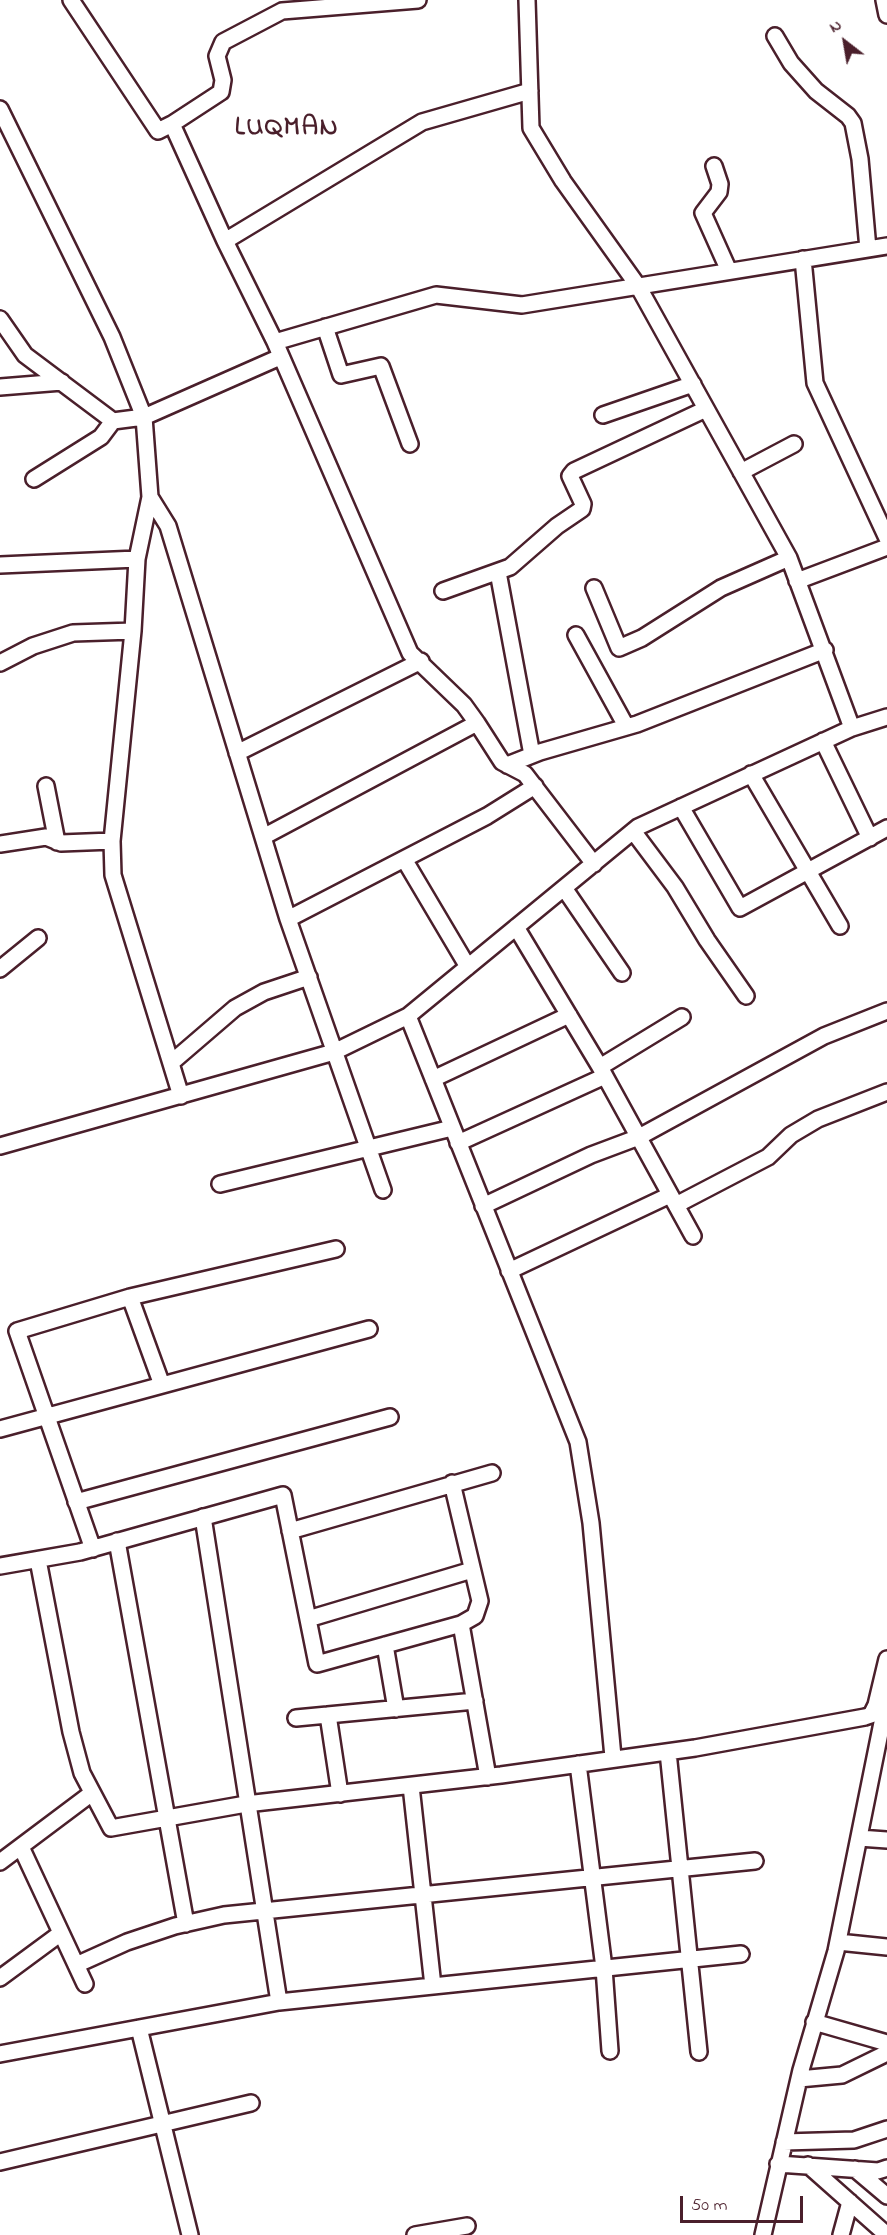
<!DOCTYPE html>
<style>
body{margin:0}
#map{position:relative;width:887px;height:2235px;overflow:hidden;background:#fff;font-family:"Indie Flower",sans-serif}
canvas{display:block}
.north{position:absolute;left:815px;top:12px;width:60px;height:60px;-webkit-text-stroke:4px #fff;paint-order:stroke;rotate:329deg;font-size:16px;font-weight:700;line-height:24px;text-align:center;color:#4a1f2b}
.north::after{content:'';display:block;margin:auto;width:21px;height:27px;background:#4a1f2b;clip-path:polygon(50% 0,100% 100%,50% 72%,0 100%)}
.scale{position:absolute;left:680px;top:2196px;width:123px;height:27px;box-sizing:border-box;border:3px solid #4a1f2b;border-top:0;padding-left:8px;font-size:18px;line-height:21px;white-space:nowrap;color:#4a1f2b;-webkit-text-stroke:4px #fff;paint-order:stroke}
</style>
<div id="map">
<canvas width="887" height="2235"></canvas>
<div class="north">N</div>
<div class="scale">50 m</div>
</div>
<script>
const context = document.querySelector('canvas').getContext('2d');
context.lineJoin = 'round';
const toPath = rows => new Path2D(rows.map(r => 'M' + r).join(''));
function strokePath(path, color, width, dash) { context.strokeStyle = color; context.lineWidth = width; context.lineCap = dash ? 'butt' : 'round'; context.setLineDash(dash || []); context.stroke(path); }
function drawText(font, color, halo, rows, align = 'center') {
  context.font = font + ' "Indie Flower",sans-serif'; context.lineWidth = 6; context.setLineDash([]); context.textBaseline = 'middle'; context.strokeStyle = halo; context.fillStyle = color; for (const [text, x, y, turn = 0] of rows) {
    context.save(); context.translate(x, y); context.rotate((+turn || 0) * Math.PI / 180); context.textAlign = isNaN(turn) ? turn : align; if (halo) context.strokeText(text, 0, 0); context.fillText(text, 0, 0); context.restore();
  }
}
const minor = toPath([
 [71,0,158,131,172,124],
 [527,0,531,128,563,181,638,286,789,558,852,728,887,717],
 [884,0,887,15],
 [775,36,791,63,816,91,848,116,853,123,860,159,868,249],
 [0,109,112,337,144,417,113,421,25,355,0,319],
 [714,166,720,184,719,192,703,213,729,271],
 [225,241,172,124,221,92,223,80,217,56,223,42,282,11,418,0],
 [803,259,815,383,887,538],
 [325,327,341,375,381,366,410,444],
 [275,342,225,241,422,122,530,91],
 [0,387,62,382],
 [603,415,693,384],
 [741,472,794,444],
 [34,479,101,437,113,421],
 [150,497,144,417,280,357],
 [137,559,133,631,112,841,113,875,181,1096],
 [0,565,137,559,150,497,168,526,288,919,383,1190],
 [498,572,532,755],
 [797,581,887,547],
 [594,588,619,648,642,638,721,588,789,558],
 [443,591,510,567,557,526,582,509,583,504,570,476,574,471,706,409],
 [576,635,626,726],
 [0,663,33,646,73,633,133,631],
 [477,723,502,762,525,774,594,864],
 [823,741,870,838],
 [237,753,421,661],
 [507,765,540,752,637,724,825,650],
 [751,774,840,926],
 [46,786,57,842],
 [681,807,740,908,887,828],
 [633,831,675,887,707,940,746,996],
 [263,837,477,723,464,705,410,653,275,342,436,295,522,305,887,246],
 [0,844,46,837,61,843,112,841],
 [404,859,468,967],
 [564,888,622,973],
 [288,919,487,816,535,786],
 [516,927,600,1067,693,1236],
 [0,969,38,938],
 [408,1016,578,1442,591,1523,613,1757],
 [171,1063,235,1008,264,992,309,977],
 [600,1067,682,1017],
 [433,1079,569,1015],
 [458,1143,605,1076],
 [0,1146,334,1052,408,1016,638,827,852,728],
 [220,1184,452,1128],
 [676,1205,768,1157,791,1135,818,1119,887,1092],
 [483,1206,591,1155,639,1137,824,1036,887,1011],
 [509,1271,670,1195],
 [130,1297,162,1385],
 [0,1429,369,1329],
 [76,1502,390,1417],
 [203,1517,279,2002],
 [290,1531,492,1473],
 [117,1541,186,1924],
 [93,1549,17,1331,130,1297,336,1249],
 [38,1560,71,1732,82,1773,111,1828,246,1804,501,1775,695,1748,865,1717,871,1715,876,1705,887,1659],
 [0,1566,80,1552,283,1495,317,1664,461,1624,475,1616,480,1601,452,1483],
 [308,1619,472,1570],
 [461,1624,488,1777],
 [385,1645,396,1709],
 [328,1715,340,1794],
 [296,1718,475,1701],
 [668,1752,699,2052],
 [578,1764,604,1968,610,2051],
 [411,1786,433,1986],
 [859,1838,887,1840],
 [21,1847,85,1984],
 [0,1862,92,1793],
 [838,1942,887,1947],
 [76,1965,127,1942,175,1926,224,1915,755,1861],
 [0,1978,61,1933],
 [814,2022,887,2043],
 [139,2028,190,2235],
 [0,2054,279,2002,741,1954],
 [799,2079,842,2075,887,2053],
 [784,2142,854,2140,887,2129],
 [0,2162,251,2103],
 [778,2164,878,2171,887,2168],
 [808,2165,887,2235],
 [855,2169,887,2196],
 [415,2235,467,2226],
 [763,2235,801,2070,836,1951,887,1698],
 [841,2235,850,2202]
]);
strokePath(minor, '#4a1f2b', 20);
strokePath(minor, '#fff', 15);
context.letterSpacing = '1.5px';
drawText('bold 27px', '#4a1f2b', '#fff', [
 ["LUQMAN",287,130]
]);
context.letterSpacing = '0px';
</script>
